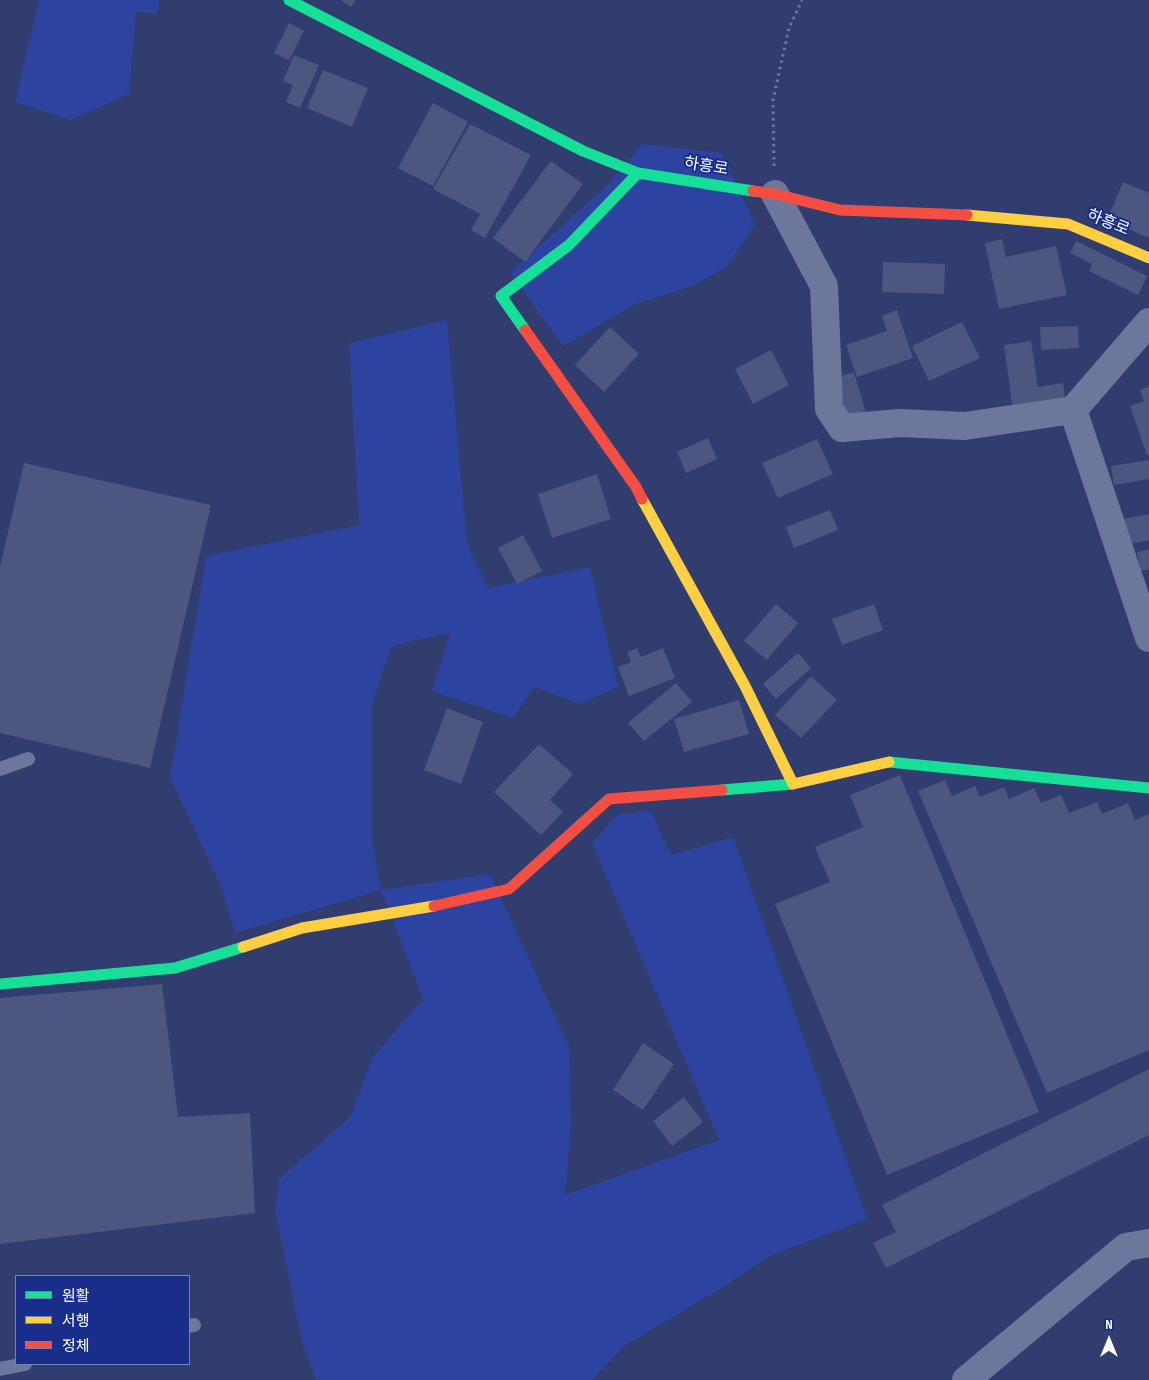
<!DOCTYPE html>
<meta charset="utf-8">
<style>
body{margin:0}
#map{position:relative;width:1149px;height:1380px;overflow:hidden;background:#313d6f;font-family:"Sofia Sans Condensed","Noto Sans KR",sans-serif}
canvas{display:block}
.legend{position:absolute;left:15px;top:1275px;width:175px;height:90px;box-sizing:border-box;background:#182e88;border:1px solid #7482b8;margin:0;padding:6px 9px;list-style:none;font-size:15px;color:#fff}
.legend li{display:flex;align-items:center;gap:10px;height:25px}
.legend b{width:25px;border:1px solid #7482b8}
.north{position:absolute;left:1084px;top:1315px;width:50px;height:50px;-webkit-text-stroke:4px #182e88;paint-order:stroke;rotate:0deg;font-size:14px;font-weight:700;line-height:20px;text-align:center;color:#fff}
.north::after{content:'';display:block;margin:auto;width:18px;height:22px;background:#fff;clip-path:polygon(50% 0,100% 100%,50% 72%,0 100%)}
</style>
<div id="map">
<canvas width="1149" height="1380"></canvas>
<ul class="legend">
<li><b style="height:6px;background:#16e098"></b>원활</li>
<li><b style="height:6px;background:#ffcf43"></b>서행</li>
<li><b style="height:6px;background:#f24e42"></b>정체</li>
</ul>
<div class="north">N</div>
</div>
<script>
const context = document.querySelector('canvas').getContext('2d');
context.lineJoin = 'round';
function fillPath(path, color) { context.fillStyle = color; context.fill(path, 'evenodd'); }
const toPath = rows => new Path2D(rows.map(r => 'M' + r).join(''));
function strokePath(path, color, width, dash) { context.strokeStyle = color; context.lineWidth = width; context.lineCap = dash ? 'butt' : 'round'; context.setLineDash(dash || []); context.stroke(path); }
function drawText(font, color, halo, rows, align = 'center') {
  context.font = font + ' "Sofia Sans Condensed","Noto Sans KR",sans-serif'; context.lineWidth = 4; context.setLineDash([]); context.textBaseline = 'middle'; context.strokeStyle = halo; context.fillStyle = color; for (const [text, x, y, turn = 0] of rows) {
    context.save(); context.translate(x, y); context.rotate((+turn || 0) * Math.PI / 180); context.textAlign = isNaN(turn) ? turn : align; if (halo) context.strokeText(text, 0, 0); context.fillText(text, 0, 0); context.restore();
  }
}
fillPath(toPath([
 [39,0,159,0,157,14,136,11,129,94,70,120,15,102],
 [643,144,722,153,755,225,726,267,695,285,636,304,563,346,510,273,608,184],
 [447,320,467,544,488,588,590,567,618,687,580,704,534,687,513,718,432,691,450,633,407,642,391,647,372,705,372,840,381,890,490,874,569,1047,571,1124,565,1195,719,1140,592,843,617,815,650,810,671,855,733,837,867,1219,769,1256,726,1285,624,1346,592,1380,316,1380,302,1342,275,1211,279,1179,350,1117,373,1057,423,999,381,890,235,933,220,884,170,778,206,556,359,525,349,343]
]), '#2c439f');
fillPath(toPath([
 [341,0,356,0,351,7],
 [289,23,304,31,289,60,274,53],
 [294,55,319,65,300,108,286,102,293,85,283,81],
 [323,70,368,88,352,127,307,108],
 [433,103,468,122,433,186,398,168],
 [470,124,531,155,485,238,471,230,480,214,433,189],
 [551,161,583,184,525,262,493,238],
 [1123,182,1149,193,1149,238,1107,220],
 [1002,239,1006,257,1056,246,1067,295,999,309,985,243],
 [1076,241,1147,276,1138,295,1089,271,1092,264,1070,253],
 [883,262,945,264,944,294,882,292],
 [897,310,913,358,857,377,846,345,887,331,882,316],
 [962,322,980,358,929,381,912,346],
 [1078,326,1079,348,1041,350,1040,327],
 [610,327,639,354,604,392,575,365],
 [1031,341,1038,387,1063,383,1066,403,1013,411,1004,345],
 [771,350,789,385,753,404,735,369],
 [854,372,866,413,847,418,835,378],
 [1149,386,1149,455,1147,455,1130,406,1144,401,1140,390],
 [708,438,717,459,686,473,677,452],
 [817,439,833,474,778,498,762,463],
 [1149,460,1149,479,1114,485,1111,466],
 [24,463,211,505,150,768,0,733,0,567],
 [597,474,611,519,552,538,538,494],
 [830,510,838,530,794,548,786,527],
 [1149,514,1149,540,1129,544,1124,519],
 [523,535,542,571,517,584,498,548],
 [1149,549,1149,569,1141,571,1137,552],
 [776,604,798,623,767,660,744,641],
 [874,604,883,630,842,645,832,619],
 [637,648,641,657,663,648,675,678,629,696,618,667,631,662,627,652],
 [798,653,811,668,776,699,763,684],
 [811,676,837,700,801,738,775,715],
 [676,683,692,702,644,741,628,723],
 [739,700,749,734,684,752,674,719],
 [447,708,483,722,461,784,424,770],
 [539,744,573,774,550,800,563,812,541,835,494,792],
 [900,775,1039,1112,887,1175,775,904,830,882,815,847,863,827,850,795],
 [945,780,952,796,975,786,980,797,1004,787,1009,799,1034,788,1041,803,1061,795,1069,813,1097,802,1102,814,1128,803,1135,820,1149,814,1149,1050,1047,1093,918,791],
 [162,984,178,1117,250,1113,255,1213,0,1244,0,998],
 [643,1043,674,1064,643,1110,613,1090],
 [1149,1069,1149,1135,886,1268,873,1243,896,1232,882,1205],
 [684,1097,703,1122,672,1146,653,1121]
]), '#4c567e');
strokePath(toPath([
 [774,166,773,100,789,28,802,0]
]), '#6d779c', 3, [2.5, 4]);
strokePath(toPath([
 [0,769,28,759],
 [189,1326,194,1325],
 [0,1369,25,1364]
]), '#6d779c', 14);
strokePath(toPath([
 [775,194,824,286,829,409,842,428,900,423,965,426,1073,410],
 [1149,322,1073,410,1149,638],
 [966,1380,1126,1247,1149,1243]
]), '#6d779c', 28);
strokePath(toPath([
 [289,0,583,151,638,173,753,191],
 [525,330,501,296,569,245,638,173],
 [889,762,1149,788],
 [722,790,793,784],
 [0,984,175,968,243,947]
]), '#16e098', 11);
strokePath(toPath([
 [967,215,1068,224,1149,258],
 [642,499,745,686,793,784,889,762],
 [243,947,302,928,434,906]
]), '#ffcf43', 11);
strokePath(toPath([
 [753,191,775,194,840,210,967,215],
 [525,330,636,487,642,499],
 [434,906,509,889,609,799,722,790]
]), '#f24e42', 11);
drawText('16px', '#fff', '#182e88', [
 ["하흥로",706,167,9],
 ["하흥로",1108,223,22]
]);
</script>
